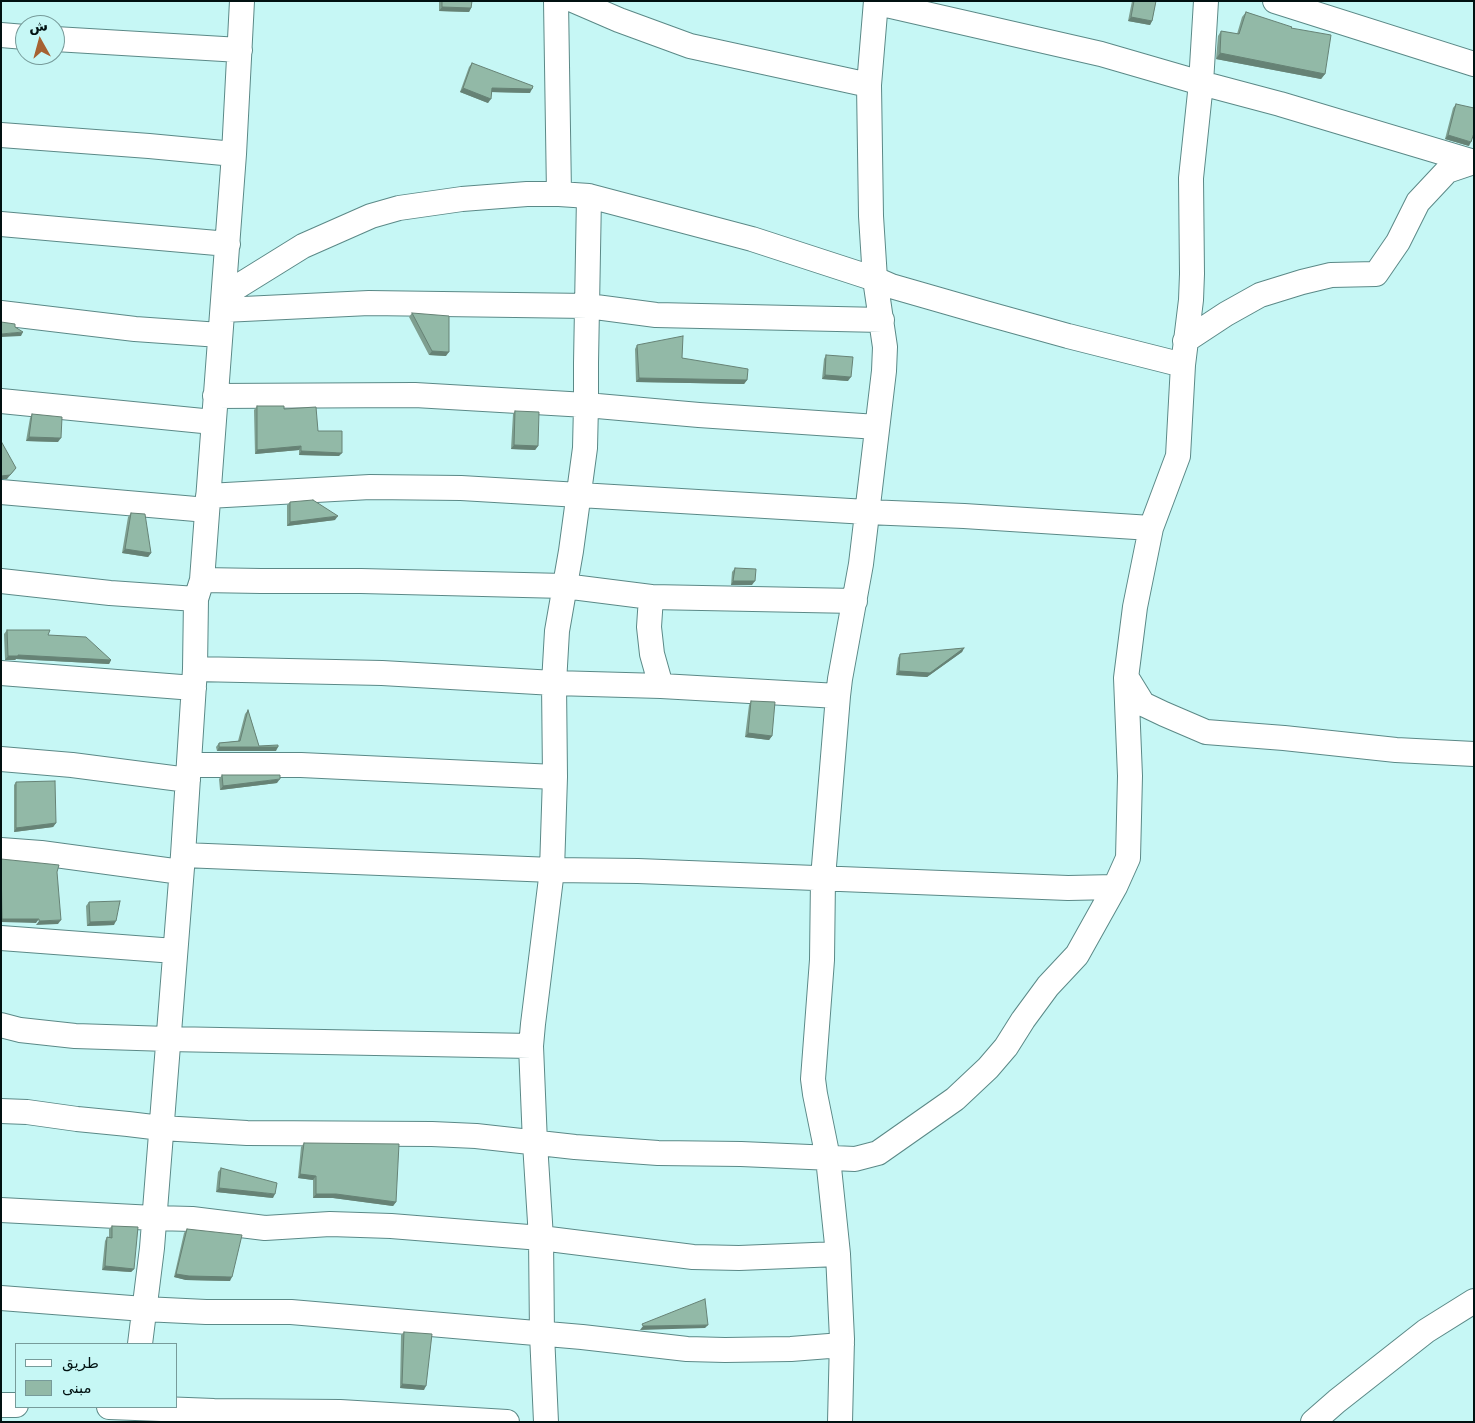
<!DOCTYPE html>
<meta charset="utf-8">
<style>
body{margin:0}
#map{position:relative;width:1475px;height:1423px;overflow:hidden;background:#c6f7f5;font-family:"DejaVu Sans",Vazirmatn,sans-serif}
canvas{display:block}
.frame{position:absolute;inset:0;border:2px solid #011111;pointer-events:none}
.legend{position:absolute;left:15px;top:1343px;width:162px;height:65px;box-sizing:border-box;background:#c6f7f5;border:1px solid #779b9a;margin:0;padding:6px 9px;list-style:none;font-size:15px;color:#011111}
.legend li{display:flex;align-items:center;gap:10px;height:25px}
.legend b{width:25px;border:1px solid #779b9a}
.north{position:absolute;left:15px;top:15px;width:50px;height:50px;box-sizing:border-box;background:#c6f7f5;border:1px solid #779b9a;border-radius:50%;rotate:353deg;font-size:14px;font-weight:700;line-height:20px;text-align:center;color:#011111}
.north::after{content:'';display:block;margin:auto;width:18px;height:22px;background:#a66232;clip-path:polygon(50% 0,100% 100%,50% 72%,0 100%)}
</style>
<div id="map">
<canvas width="1475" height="1423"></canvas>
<div class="frame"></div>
<ul class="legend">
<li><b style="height:6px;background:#fff"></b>طريق</li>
<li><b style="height:14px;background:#92b9a7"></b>مبنى</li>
</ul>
<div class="north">ش</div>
</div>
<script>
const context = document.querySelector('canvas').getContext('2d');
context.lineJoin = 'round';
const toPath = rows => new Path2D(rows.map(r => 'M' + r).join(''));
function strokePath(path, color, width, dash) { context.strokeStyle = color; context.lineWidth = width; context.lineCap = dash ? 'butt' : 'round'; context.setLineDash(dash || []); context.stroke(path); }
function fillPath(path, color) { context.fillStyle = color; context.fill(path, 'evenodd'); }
const street = toPath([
 [556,1,559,194],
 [575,1,619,20,690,46,869,85],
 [1275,1,1474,64],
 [1,35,25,37],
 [55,39,240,50],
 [1,135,149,146,234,154],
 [1,224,228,244],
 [875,279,891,286,985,313,1068,336,1183,365],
 [224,295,303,246,371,216,399,208,462,199,527,194,559,194,589,196,752,239,875,279,871,216,869,85,876,1,891,6,1101,54,1201,83,1280,104,1474,162],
 [223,310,369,303,588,306,656,315,882,320],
 [1,313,135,329,220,335],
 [1185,341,1226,314,1260,295,1302,282,1331,275,1376,274,1398,242,1418,202,1447,171,1474,162],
 [215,396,415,395,586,405,699,415,877,427],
 [1,401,213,422],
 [1,492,207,510],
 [208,496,370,487,461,488,867,512,964,516,1151,528],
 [202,580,261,581,361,581,564,586,651,597],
 [1,581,110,593,196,599],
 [195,669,382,673,554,683,661,686,838,696],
 [1,673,194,688],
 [1127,678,1143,704,1164,714,1206,732,1284,738,1396,750,1474,754],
 [661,686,652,654,649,627,651,597,855,601],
 [1,759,72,765,188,780],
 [189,765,301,765,555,777],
 [1,850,41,853,181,872],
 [183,855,552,870,638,871,1068,888,1115,887],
 [1,938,175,951],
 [1,1025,20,1030,75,1036,168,1039,531,1046],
 [1,1111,27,1112,77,1119,128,1124,161,1128,247,1133,432,1134,476,1136,575,1147,658,1153,741,1154,855,1159,878,1153,955,1099,988,1068,1006,1047,1023,1020,1048,986,1077,955,1115,887,1128,858,1130,776,1126,678,1135,607,1151,528,1178,456,1183,365,1191,300,1192,274,1191,178,1201,83,1206,1],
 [1,1210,154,1218,192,1219,265,1228,330,1224,391,1226,541,1238,693,1257,739,1258,838,1254],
 [1,1298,144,1309,206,1312,291,1312,582,1337,687,1349,725,1350,791,1349,842,1345],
 [140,1344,152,1248,183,855,195,669,196,599,202,580,234,154,242,1],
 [1,1405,16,1405],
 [109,1407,214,1411,340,1412,507,1422],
 [546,1422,542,1334,541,1238,535,1143,531,1046,533,1024,552,870,555,777,554,683,557,631,571,551,585,448,586,405,586,363,589,196],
 [840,1422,842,1339,838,1254,828,1158,815,1094,813,1079,822,960,823,878,838,696,840,679,861,564,884,371,885,347,875,279],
 [1313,1422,1337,1401,1426,1331,1474,1301]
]);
strokePath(street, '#5b8987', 26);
strokePath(street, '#fff', 24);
fillPath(toPath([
 [439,1,472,1,471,8,469,12,439,11],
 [1132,1,1156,1,1152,21,1150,25,1128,21],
 [1246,12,1291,28,1325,74,1321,79,1216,59,1218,36,1221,31,1237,34,1242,17],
 [472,63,530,93,492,92,488,103,460,92,469,67],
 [1456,104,1469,146,1445,139,1453,108],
 [412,313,446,356,429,355,409,317],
 [637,345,682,358,747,380,744,384,636,382,635,349],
 [826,355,848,381,822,379,824,359],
 [257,406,284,409,318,431,339,456,299,455,299,450,255,454,254,410],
 [515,411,538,446,535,450,511,449,513,414],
 [32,414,58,442,26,441,30,418],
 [290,502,335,520,287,526,287,505],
 [131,513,151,553,148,557,122,553,128,517],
 [735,568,752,585,731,585,732,572],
 [7,630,48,635,111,660,109,664,16,659,15,660,5,660,4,634],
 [964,648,962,652,927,677,896,675,898,658,900,654],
 [751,701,772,736,769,740,745,737,749,705],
 [248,710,259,746,276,751,217,751,216,747,219,743,238,741,245,714],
 [222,775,277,783,220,790,219,779],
 [16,782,56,823,53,827,14,832,14,785],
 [89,902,114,925,87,926,86,906],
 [304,1143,396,1202,393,1206,333,1198,313,1198,313,1180,298,1178,301,1147],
 [221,1168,273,1198,216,1192,218,1172],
 [112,1226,134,1269,131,1272,102,1270,105,1241,107,1237,109,1237,109,1229],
 [187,1229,230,1281,186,1280,174,1277,184,1233],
 [404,1332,424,1390,400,1388,401,1335]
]), '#7e9f90');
fillPath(toPath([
 [442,7,471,8,469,12,439,11],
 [1131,17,1152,21,1150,25,1128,21],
 [1220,53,1325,74,1321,79,1216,59],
 [463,88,491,99,488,103,460,92],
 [492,88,532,89,530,93,490,92],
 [1448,135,1471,142,1469,146,1445,139],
 [23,332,21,336,1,337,1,334],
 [432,351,449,352,446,356,429,355],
 [825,375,851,377,848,381,822,379],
 [639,378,747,380,744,384,636,382],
 [29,437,61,438,58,442,26,441],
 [514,445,538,446,535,450,511,449],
 [301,446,299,450,255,454,257,450],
 [301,451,342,453,339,456,299,455],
 [16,468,7,479,1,479,1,476],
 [338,516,335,520,287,526,290,522],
 [125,549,151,553,148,557,122,553],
 [733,581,755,581,752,585,731,585],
 [964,648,962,652,927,677,896,675,899,671],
 [18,655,111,660,109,664,16,659,15,660,5,660,8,656],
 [748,733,772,736,769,740,745,737],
 [219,747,278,747,276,751,217,751],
 [280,779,277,783,220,790,223,786],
 [56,823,53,827,14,832,16,828],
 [1,919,39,919,36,923,1,922],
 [61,920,58,924,36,925,39,921],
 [116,921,114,925,87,926,90,922],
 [300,1174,316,1176,313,1180,298,1178],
 [219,1188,275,1194,273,1198,216,1192],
 [316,1194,336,1194,396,1202,393,1206,333,1198,313,1198],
 [105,1266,134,1269,131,1272,102,1270],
 [176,1274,232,1277,230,1281,186,1280,174,1277],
 [708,1325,705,1328,640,1330,643,1326],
 [402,1384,426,1386,424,1390,400,1388]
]), '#668275');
const building = toPath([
 [442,1,472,1,471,8,442,7,442,1],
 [1134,1,1156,1,1152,21,1131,17,1134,1],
 [1246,12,1292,27,1291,28,1331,35,1325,74,1220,53,1221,31,1239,34,1246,12],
 [472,63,533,86,532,89,492,88,491,99,463,88,472,63],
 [1456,104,1474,108,1474,133,1471,142,1448,135,1456,104],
 [412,313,449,316,449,352,432,351,412,313],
 [1,322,15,324,15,327,23,332,1,334,1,322],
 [683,336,682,358,748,369,747,380,639,378,637,345,683,336],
 [826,355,853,357,851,377,825,375,826,355],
 [257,406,284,406,284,409,316,407,318,431,342,431,342,453,301,451,301,446,257,450,257,406],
 [515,411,539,412,538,446,514,445,515,411],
 [32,414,62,417,61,438,29,437,32,414],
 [1,441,16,468,10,475,1,476,1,441],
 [313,500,338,516,290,522,290,502,313,500],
 [131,513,145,514,151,553,125,549,131,513],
 [735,568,756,569,755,581,733,581,735,568],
 [7,630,50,630,48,635,86,637,111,660,18,655,18,656,8,656,7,630],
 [964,648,930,673,899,671,900,654,964,648],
 [751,701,775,702,772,736,748,733,751,701],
 [248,710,259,746,278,745,278,747,219,747,219,743,240,741,248,710],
 [222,775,280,775,280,779,223,786,222,775],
 [55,781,56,823,16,828,16,782,55,781],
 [1,859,59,865,57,872,61,920,39,921,39,919,2,919,1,859],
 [120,901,116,921,90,922,89,902,120,901],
 [304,1143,399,1144,396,1202,336,1194,316,1194,316,1176,300,1174,304,1143],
 [221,1168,277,1183,275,1194,219,1188,221,1168],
 [112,1226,138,1227,134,1269,105,1266,107,1237,112,1238,112,1226],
 [187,1229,242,1235,232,1277,189,1276,176,1274,187,1229],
 [705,1299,708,1325,643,1326,642,1324,705,1299],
 [404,1332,432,1334,426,1386,402,1384,404,1332]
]);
fillPath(building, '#92b9a7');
strokePath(building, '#668275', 1);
</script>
